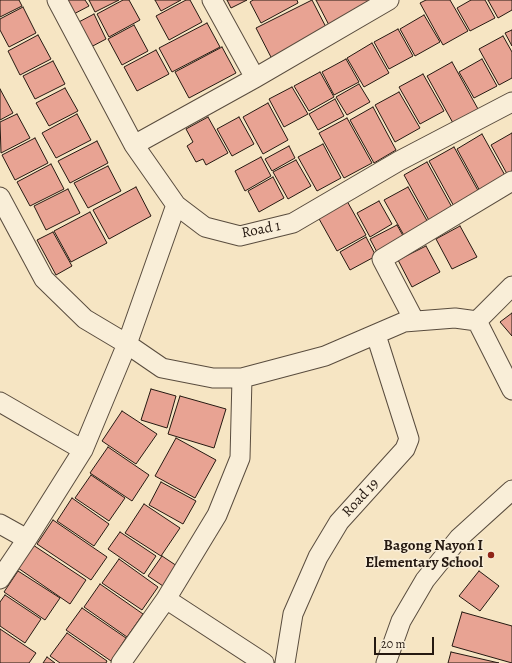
<!DOCTYPE html>
<style>
body{margin:0}
#map{position:relative;width:512px;height:663px;overflow:hidden;background:#f6e5c3;font-family:Alegreya,serif}
canvas{display:block}
.scale{position:absolute;left:374px;top:637px;width:60px;height:18px;box-sizing:border-box;border:2px solid #251911;border-top:0;padding-left:5px;font-size:12px;line-height:14px;white-space:nowrap;color:#251911;-webkit-text-stroke:3px #f9eed8;paint-order:stroke}
</style>
<div id="map">
<canvas width="512" height="663"></canvas>
<div class="scale">20 m</div>
</div>
<script>
const context = document.querySelector('canvas').getContext('2d');
context.lineJoin = 'round';
function fillPath(path, color) { context.fillStyle = color; context.fill(path, 'evenodd'); }
const toPath = rows => new Path2D(rows.map(r => 'M' + r).join(''));
function strokePath(path, color, width, dash) { context.strokeStyle = color; context.lineWidth = width; context.lineCap = dash ? 'butt' : 'round'; context.setLineDash(dash || []); context.stroke(path); }
function drawText(font, color, halo, rows, align = 'center') {
  context.font = font + ' Alegreya,serif'; context.lineWidth = 3; context.setLineDash([]); context.textBaseline = 'middle'; context.strokeStyle = halo; context.fillStyle = color; for (const [text, x, y, turn = 0] of rows) {
    context.save(); context.translate(x, y); context.rotate((+turn || 0) * Math.PI / 180); context.textAlign = isNaN(turn) ? turn : align; if (halo) context.strokeText(text, 0, 0); context.fillText(text, 0, 0); context.restore();
  }
}
const building = toPath([
 [0,0,19,0,22,6,0,17,0,0],
 [62,0,85,0,89,6,70,16,62,0],
 [89,0,119,0,95,12,89,0],
 [123,0,129,0,140,20,109,37,97,14,123,0],
 [155,0,181,0,161,11,155,0],
 [186,0,190,0,202,22,169,40,156,16,186,0],
 [227,0,247,0,231,8,227,0],
 [253,0,297,0,298,3,261,23,250,2,253,0],
 [312,0,329,33,273,61,256,28,312,0],
 [316,0,382,0,331,29,316,0],
 [426,0,450,0,468,31,443,45,420,3,426,0],
 [471,0,485,0,495,18,470,31,457,8,471,0],
 [488,0,512,0,512,10,498,18,488,0],
 [23,7,36,33,9,47,0,30,0,19,23,7],
 [94,14,106,39,89,48,75,24,94,14],
 [424,15,440,42,415,56,400,29,424,15],
 [207,23,220,47,172,72,159,48,207,23],
 [134,25,148,51,122,65,108,39,134,25],
 [398,29,413,56,389,69,374,42,398,29],
 [512,30,512,46,505,33,512,30],
 [38,35,51,59,20,75,8,51,38,35],
 [503,36,512,52,512,78,499,85,479,49,503,36],
 [372,43,389,73,364,87,347,58,372,43],
 [222,47,236,73,189,98,175,72,222,47],
 [156,50,169,74,137,91,124,67,156,50],
 [346,59,359,82,334,95,322,72,346,59],
 [482,59,497,86,474,98,459,72,482,59],
 [53,61,65,84,35,99,23,76,53,61],
 [452,62,478,109,453,123,427,76,452,62],
 [320,72,334,97,309,111,294,86,320,72],
 [423,74,444,111,420,124,399,87,423,74],
 [359,84,370,102,347,115,336,97,359,84],
 [292,87,308,114,284,127,269,99,292,87],
 [65,88,78,111,49,126,36,103,65,88],
 [0,89,13,113,0,120,0,89],
 [399,92,420,128,395,142,375,105,399,92],
 [335,99,344,116,318,130,309,114,335,99],
 [268,103,288,140,263,154,243,117,268,103],
 [373,107,396,150,374,163,350,120,373,107],
 [17,114,30,138,1,153,0,122,17,114],
 [77,114,91,140,56,158,42,133,77,114],
 [208,117,228,153,206,165,203,159,196,162,187,146,193,142,186,129,208,117],
 [239,117,254,144,232,156,217,129,239,117],
 [347,118,372,163,344,178,319,133,347,118],
 [512,133,512,180,511,181,491,145,512,133],
 [482,134,507,179,481,193,457,149,482,134],
 [35,138,48,163,15,180,2,155,35,138],
 [97,141,108,163,70,183,58,161,97,141],
 [323,144,341,178,317,191,298,157,323,144],
 [289,146,295,158,272,171,265,159,289,146],
 [454,147,481,196,456,210,429,161,454,147],
 [261,157,271,176,245,191,235,171,261,157],
 [296,160,311,186,288,199,273,172,296,160],
 [427,162,454,211,431,224,404,175,427,162],
 [51,164,64,189,30,206,17,182,51,164],
 [108,166,121,191,88,208,74,183,108,166],
 [273,177,284,198,259,212,248,191,273,177],
 [136,187,151,216,109,239,93,210,136,187],
 [408,187,430,226,406,239,384,200,408,187],
 [68,189,80,213,46,230,34,206,68,189],
 [347,201,366,235,337,251,318,217,347,201],
 [379,201,392,224,370,237,357,213,379,201],
 [90,212,107,243,71,262,54,231,90,212],
 [397,225,406,241,379,256,370,239,397,225],
 [460,226,477,257,452,269,436,239,460,226],
 [53,232,72,266,56,275,37,240,53,232],
 [366,237,376,256,350,270,340,252,366,237],
 [426,246,440,272,412,287,398,260,426,246],
 [512,313,512,336,500,322,512,313],
 [151,389,176,396,167,428,141,420,151,389],
 [180,396,226,409,214,448,168,434,180,396],
 [122,411,157,434,136,464,102,441,122,411],
 [176,438,216,460,195,498,155,476,176,438],
 [108,447,149,475,132,501,90,473,108,447],
 [91,475,125,498,109,521,75,498,91,475],
 [161,482,196,501,183,524,149,505,161,482],
 [72,498,109,524,94,546,57,521,72,498],
 [144,504,180,528,161,556,125,533,144,504],
 [53,520,107,557,91,580,37,544,53,520],
 [120,532,156,556,144,574,108,549,120,532],
 [33,545,86,580,70,604,18,568,33,545],
 [162,556,180,568,166,588,148,576,162,556],
 [119,559,158,587,142,610,102,583,119,559],
 [18,571,60,598,45,620,4,592,18,571],
 [479,571,499,586,480,611,459,596,479,571],
 [100,584,143,614,127,637,84,607,100,584],
 [5,595,41,619,25,643,0,626,0,602,5,595],
 [82,608,126,638,111,661,66,630,82,608],
 [462,612,512,626,512,663,452,646,462,612],
 [0,629,36,653,29,663,0,663,0,629],
 [67,633,107,661,106,663,60,663,50,656,67,633],
 [451,652,499,663,448,663,451,652],
 [47,657,55,663,43,663,47,657]
]);
fillPath(building, '#e8a393');
strokePath(building, '#251911', 1);
const street = toPath([
 [57,0,134,145,176,205,205,227,240,236,293,223,399,161,512,102],
 [212,0,255,78],
 [134,145,255,78,389,0],
 [0,197,44,279,85,319,127,344,162,368,213,378,242,378,325,356,404,322,455,318,477,321,512,390],
 [414,320,382,259,512,181],
 [477,321,512,286],
 [0,402,83,450],
 [0,524,27,539],
 [0,579,27,539,83,450,127,344,176,205],
 [166,599,264,663],
 [121,663,166,599,217,515,240,458,242,378],
 [285,663,293,614,318,557,339,522,405,449,409,439,376,335],
 [386,663,401,621,425,580,459,538,512,490]
]);
strokePath(street, '#594c3e', 21);
strokePath(street, '#f9eed8', 19);
for (const [x, y, r, color] of [
 [491,555,4,"#8f2418"]
]) { const dot = new Path2D(); dot.arc(x, y, r, 0, 2 * Math.PI); context.fillStyle = color; context.fill(dot); strokePath(dot, '#f9eed8', 1.5); }
drawText('15px', '#251911', '#f9eed8', [
 ["Road 1",261,230,-11],
 ["Road 19",361,498,-47]
]);
drawText('bold 15px', '#251911', '#f9eed8', [
 ["Bagong Nayon I",483,546],
 ["Elementary School",483,563]
], 'right');
</script>
